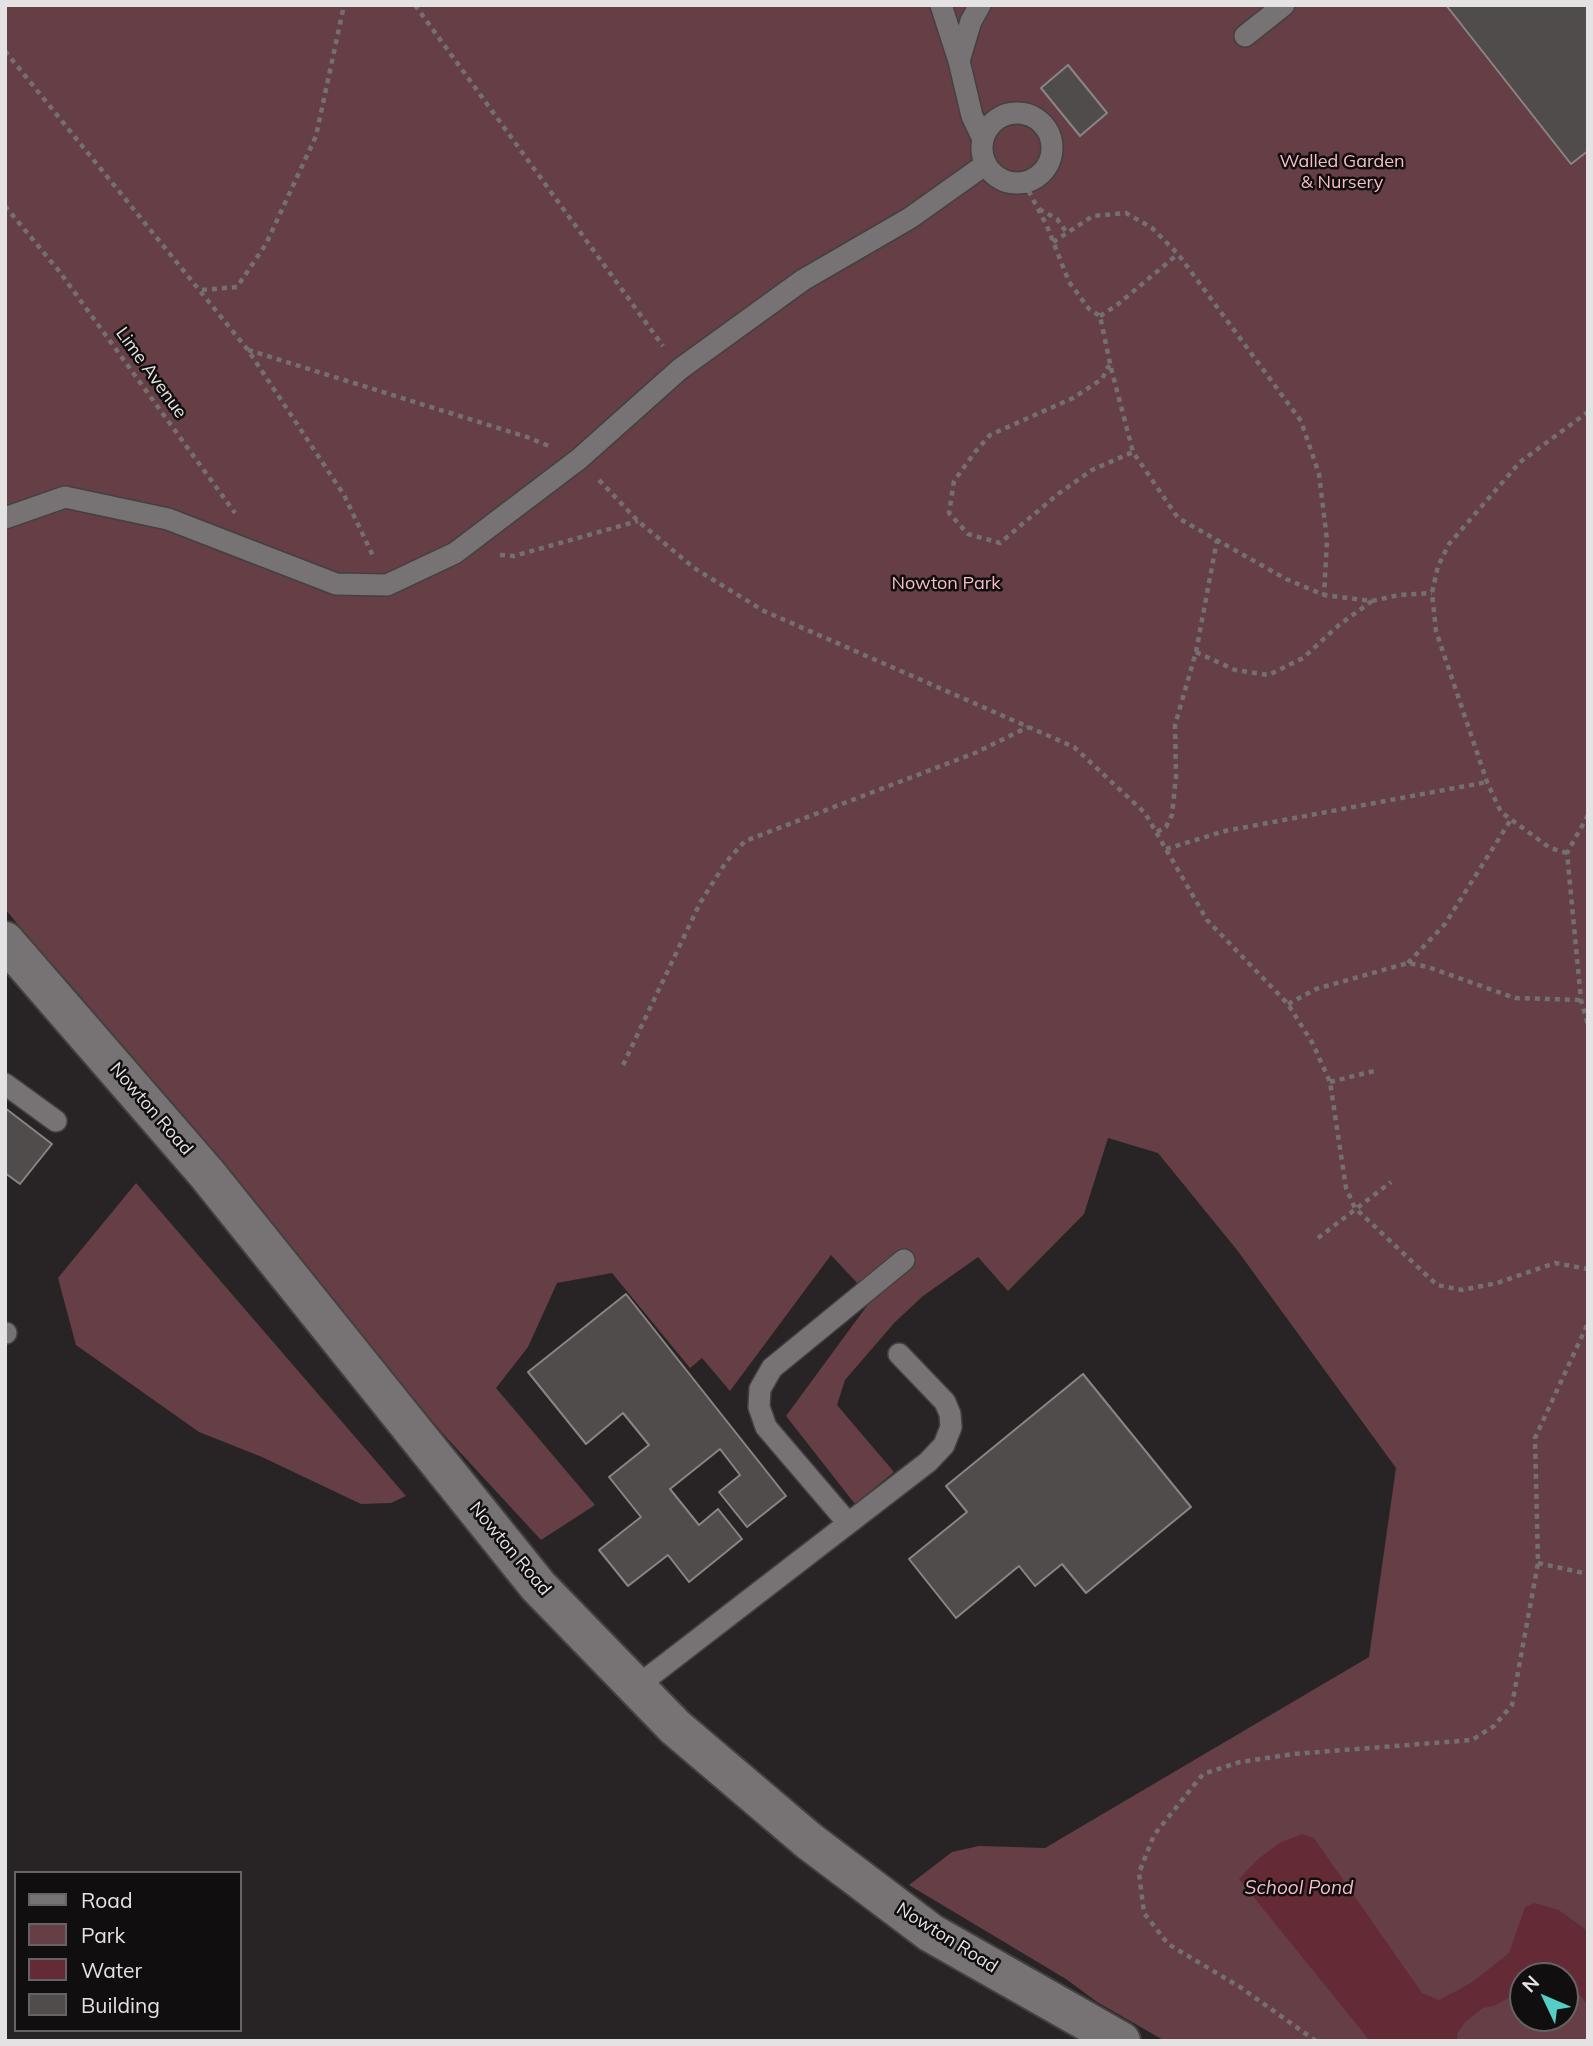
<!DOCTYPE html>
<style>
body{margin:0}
#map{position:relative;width:1593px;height:2046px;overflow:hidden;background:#282425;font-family:Mulish,sans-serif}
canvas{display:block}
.frame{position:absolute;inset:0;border:7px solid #e5e2e3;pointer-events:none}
.legend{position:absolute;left:14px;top:1871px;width:228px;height:161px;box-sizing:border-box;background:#100e0e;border:2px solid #656363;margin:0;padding:9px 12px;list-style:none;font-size:21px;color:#e5e2e3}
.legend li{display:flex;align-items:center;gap:14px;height:35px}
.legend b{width:35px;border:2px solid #656363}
.north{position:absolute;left:1509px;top:1962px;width:70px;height:70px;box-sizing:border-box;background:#100e0e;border:2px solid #656363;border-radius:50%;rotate:314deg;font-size:19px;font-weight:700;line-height:28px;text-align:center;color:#e5e2e3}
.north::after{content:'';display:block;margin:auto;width:24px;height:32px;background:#55cdc6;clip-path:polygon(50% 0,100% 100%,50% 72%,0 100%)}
</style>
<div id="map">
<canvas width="1593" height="2046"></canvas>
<div class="frame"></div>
<ul class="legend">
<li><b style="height:9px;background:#777273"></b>Road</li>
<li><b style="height:19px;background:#653f45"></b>Park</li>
<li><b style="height:19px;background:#642b36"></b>Water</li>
<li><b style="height:19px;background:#504c4c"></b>Building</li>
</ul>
<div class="north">N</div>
</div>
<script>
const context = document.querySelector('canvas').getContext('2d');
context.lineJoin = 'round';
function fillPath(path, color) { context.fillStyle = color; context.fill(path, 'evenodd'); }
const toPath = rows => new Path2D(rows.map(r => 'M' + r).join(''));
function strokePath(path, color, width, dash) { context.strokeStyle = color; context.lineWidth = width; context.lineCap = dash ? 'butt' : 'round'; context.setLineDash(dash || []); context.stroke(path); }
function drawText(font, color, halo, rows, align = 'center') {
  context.font = font + ' Mulish,sans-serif'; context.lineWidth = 5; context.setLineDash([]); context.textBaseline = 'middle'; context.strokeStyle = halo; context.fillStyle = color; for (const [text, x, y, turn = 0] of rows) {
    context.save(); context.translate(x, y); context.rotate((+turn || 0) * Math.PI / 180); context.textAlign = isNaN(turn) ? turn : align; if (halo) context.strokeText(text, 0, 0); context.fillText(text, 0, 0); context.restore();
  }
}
fillPath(toPath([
 [5,5,1588,5,1588,2041,1165,2041,1097,2002,1066,1979,909,1885,952,1852,979,1846,1045,1848,1369,1657,1396,1468,1237,1250,1158,1153,1108,1138,1084,1214,1008,1291,978,1257,923,1296,895,1322,845,1380,837,1405,894,1472,855,1504,786,1416,872,1299,831,1255,730,1391,702,1358,690,1368,612,1273,557,1283,528,1347,496,1388,595,1505,541,1540,445,1436,5,909],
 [1523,1976,1565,1976,1565,2018,1523,2018],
 [136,1183,406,1496,391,1503,361,1504,262,1457,199,1432,76,1345,58,1278]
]), '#653f45');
fillPath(toPath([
 [1302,1834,1314,1838,1422,1993,1439,2000,1471,1983,1509,1953,1525,1907,1535,1903,1559,1910,1585,1929,1588,1935,1588,2006,1576,1990,1565,1981,1565,1976,1523,1976,1523,1990,1494,2006,1483,2008,1465,2022,1457,2034,1458,2041,1370,2041,1239,1879,1258,1859,1281,1842]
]), '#642b36');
const building = toPath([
 [1446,5,1588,5,1588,151,1571,164,1446,5],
 [1068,65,1107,113,1080,136,1041,88,1068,65],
 [5,1108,52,1144,20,1184,5,1173,5,1108],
 [626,1294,786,1496,747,1527,719,1492,740,1475,720,1449,670,1489,699,1525,718,1509,742,1539,689,1582,668,1555,628,1586,599,1550,641,1517,609,1477,649,1445,623,1413,586,1444,528,1372,626,1294],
 [1083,1374,1191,1507,1086,1593,1062,1564,1035,1586,1019,1566,956,1618,909,1559,967,1512,946,1486,1083,1374]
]);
fillPath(building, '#504c4c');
strokePath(building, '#8a8485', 2);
const lane = toPath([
 [941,5,959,61],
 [980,5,971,21,959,61,972,116,983,139],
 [1245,36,1284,5],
 '982 148a35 35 0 1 1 70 0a35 35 0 1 1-70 0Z',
 [5,518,65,497,168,519,336,584,387,585,455,553,579,459,680,369,803,280,910,218,986,164],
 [5,1084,56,1121],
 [5,1333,6,1333],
 [848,1523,766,1427,759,1407,760,1389,772,1368,904,1260],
 [636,1687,928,1462,944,1445,951,1427,950,1414,945,1402,899,1354]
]);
const secondary = toPath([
 [5,941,207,1174,538,1586,675,1727,809,1841,931,1933,1121,2041]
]);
strokePath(lane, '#444041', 24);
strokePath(secondary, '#444041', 42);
strokePath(toPath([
 [415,5,663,346],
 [5,51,248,350,344,495,374,558],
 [1024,182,1047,226,1069,282,1089,309,1100,316,1111,368,1108,367,1102,379,1073,398,990,435,975,452,954,481,949,513,968,534,1000,543,1058,494,1092,470,1133,452,1178,518,1286,579,1324,595,1372,601,1399,595,1432,593],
 [5,206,59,271,235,513],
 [1039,209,1057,219,1067,233],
 [1053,242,1093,216,1126,213,1152,228,1178,254,1301,421,1319,474,1327,540,1324,595],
 [202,290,237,287,266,244,316,136,344,5],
 [1100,316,1117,305,1178,254],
 [248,350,527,437,549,446],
 [1111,368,1133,452],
 [599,480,638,521,694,568,764,611,1074,747,1145,813,1207,920,1288,1004,1313,1044,1330,1082,1346,1188,1355,1208,1437,1285,1462,1290,1497,1283,1555,1263,1588,1269],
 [500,555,514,556,638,521],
 [1196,652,1235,670,1269,675,1303,658,1339,625,1372,601],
 [1588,815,1567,853,1581,1000,1588,1025],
 [1157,832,1166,827,1172,815,1176,776,1175,725,1196,652,1217,540],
 [1166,849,1225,831,1487,782],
 [1567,853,1550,848,1501,812,1487,782,1436,631,1432,593,1438,566,1449,544,1520,462,1588,412],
 [1408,963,1445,924,1510,821],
 [1288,1004,1316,989,1408,963,1428,967,1515,998,1581,1000],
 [623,1065,700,903,726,862,745,841,975,753,1028,727],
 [1330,1082,1374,1071],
 [1318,1238,1391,1182],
 [1538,1563,1588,1574],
 [1316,2041,1240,1987,1168,1944,1144,1913,1139,1873,1154,1835,1203,1774,1240,1762,1293,1754,1472,1740,1494,1726,1512,1705,1538,1563,1535,1438,1588,1323]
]), '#747071', 4.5, [5, 5]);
strokePath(lane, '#777273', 21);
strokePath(secondary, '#777273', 38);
drawText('18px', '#f7bdc5', '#100e0e', [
 ["Walled Garden",1342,162],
 ["& Nursery",1342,183],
 ["Nowton Park",946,584]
]);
drawText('18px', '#e5e2e3', '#100e0e', [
 ["Lime Avenue",151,373,54],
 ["Nowton Road",151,1109,49],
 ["Nowton Road",510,1549,50],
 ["Nowton Road",947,1938,32]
]);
drawText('italic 19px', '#f6bcc4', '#100e0e', [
 ["School Pond",1299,1888]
]);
</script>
